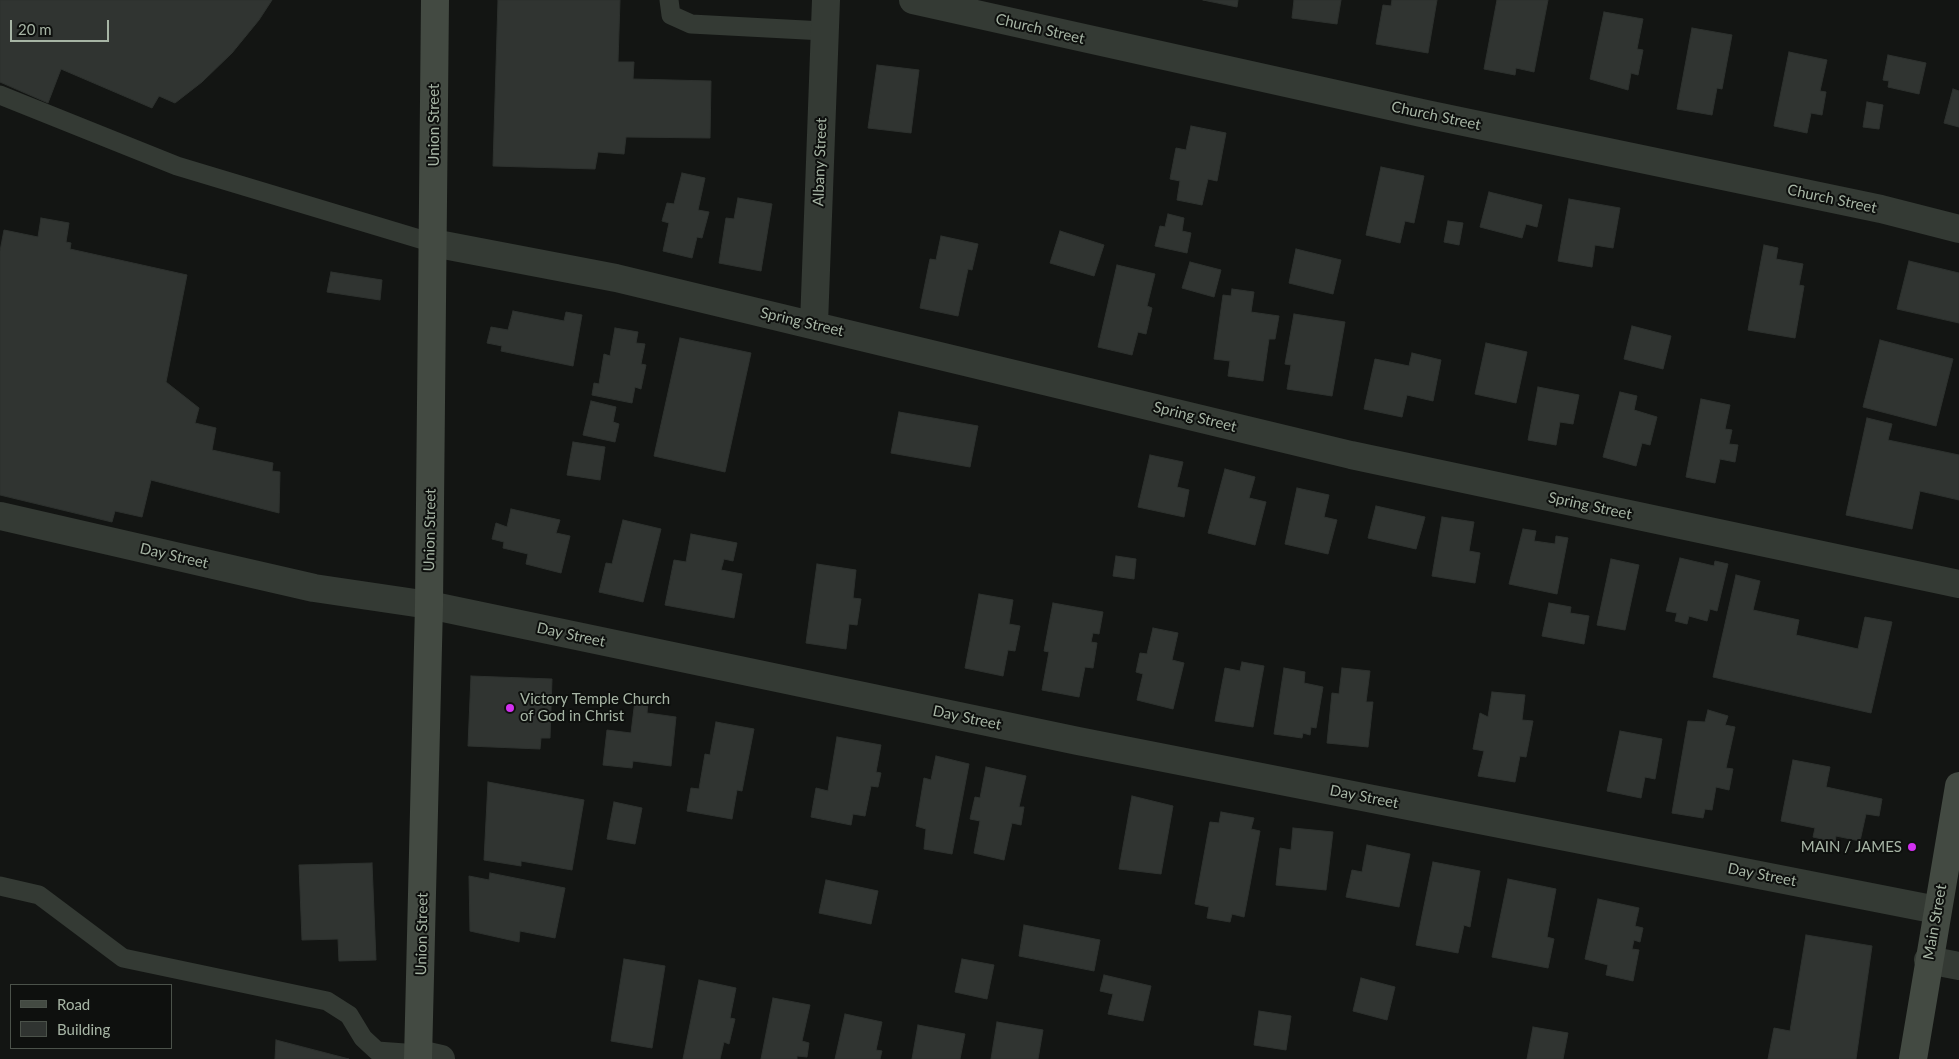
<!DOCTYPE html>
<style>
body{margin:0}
#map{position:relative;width:1959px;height:1059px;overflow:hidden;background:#131513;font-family:Lato,sans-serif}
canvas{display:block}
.legend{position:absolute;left:10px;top:984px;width:162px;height:65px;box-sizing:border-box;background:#0e100e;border:1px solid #4b524a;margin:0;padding:6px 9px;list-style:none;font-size:15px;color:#a7b5a5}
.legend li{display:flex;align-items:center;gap:10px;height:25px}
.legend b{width:25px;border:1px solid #4b524a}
.scale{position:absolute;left:10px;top:20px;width:99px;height:22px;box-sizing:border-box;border:2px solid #a7b5a5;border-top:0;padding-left:6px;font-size:15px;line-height:18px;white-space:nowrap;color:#a7b5a5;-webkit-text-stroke:4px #0e100e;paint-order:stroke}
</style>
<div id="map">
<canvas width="1959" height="1059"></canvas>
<ul class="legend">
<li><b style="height:6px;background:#434a42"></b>Road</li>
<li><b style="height:14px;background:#303431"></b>Building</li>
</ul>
<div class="scale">20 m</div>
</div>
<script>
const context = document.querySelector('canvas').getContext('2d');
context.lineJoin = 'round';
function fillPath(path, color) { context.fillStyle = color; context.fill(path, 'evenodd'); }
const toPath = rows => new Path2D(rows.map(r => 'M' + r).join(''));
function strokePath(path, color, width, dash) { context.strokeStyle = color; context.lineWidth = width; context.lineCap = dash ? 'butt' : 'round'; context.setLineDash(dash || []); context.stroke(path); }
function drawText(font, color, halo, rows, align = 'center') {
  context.font = font + ' Lato,sans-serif'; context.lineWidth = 4; context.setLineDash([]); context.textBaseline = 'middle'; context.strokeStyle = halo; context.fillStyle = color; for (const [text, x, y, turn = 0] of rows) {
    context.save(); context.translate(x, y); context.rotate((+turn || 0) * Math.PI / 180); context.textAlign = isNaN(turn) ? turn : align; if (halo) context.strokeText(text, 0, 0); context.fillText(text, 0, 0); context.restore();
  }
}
const building = toPath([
 [0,0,272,0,259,20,232,53,202,82,175,103,159,96,152,108,61,69,48,103,0,82,0,0],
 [498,0,620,0,618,62,634,62,633,79,711,81,710,138,626,137,624,154,598,152,595,169,493,166,498,0],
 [1203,0,1238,0,1237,7,1203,0],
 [1294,0,1341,0,1337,24,1292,18,1294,0],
 [1392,0,1437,0,1428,53,1376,44,1383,5,1391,6,1392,0],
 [1497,0,1548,0,1534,72,1516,68,1515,75,1484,69,1497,0],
 [1604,12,1643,19,1637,49,1643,50,1638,75,1631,73,1628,90,1590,79,1604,12],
 [1692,28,1732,35,1722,89,1717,88,1712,115,1677,109,1692,28],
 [1789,52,1827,60,1820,91,1826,92,1822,115,1811,113,1807,133,1774,126,1789,52],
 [1888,55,1926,63,1919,94,1888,87,1889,81,1883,80,1888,55],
 [877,65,919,70,911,133,868,128,877,65],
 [1953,89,1959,91,1959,127,1944,123,1953,89],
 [1867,102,1883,105,1879,129,1863,127,1867,102],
 [1191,126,1226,133,1217,181,1208,179,1202,205,1177,200,1180,181,1170,179,1176,148,1186,150,1191,126],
 [1381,167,1424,176,1414,223,1405,221,1400,243,1366,235,1381,167],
 [682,173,705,178,698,210,709,212,702,238,697,237,692,258,663,251,669,223,662,221,667,203,674,204,682,173],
 [1489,192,1542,205,1537,227,1526,224,1522,238,1480,227,1489,192],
 [738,198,772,204,761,271,719,263,726,218,734,219,738,198],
 [1569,199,1620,208,1613,248,1595,245,1592,267,1558,261,1569,199],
 [1168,214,1184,218,1182,231,1191,233,1187,253,1155,246,1160,226,1165,227,1168,214],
 [41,218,69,223,66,242,71,243,70,249,187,275,166,382,199,408,195,423,216,428,212,450,273,463,272,471,280,472,279,513,151,480,142,517,115,511,112,522,0,495,0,251,4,230,38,237,41,218],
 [1448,221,1463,223,1459,245,1444,242,1448,221],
 [1060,231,1104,245,1094,276,1050,263,1060,231],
 [941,236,978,244,972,270,968,269,958,316,920,308,930,259,936,260,941,236],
 [1764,245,1778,248,1776,259,1803,264,1799,285,1804,286,1795,338,1748,330,1764,245],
 [1296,249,1341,260,1333,294,1289,283,1296,249],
 [1909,261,1959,273,1959,323,1897,309,1909,261],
 [1190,262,1221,270,1214,297,1182,288,1190,262],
 [1117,265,1155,274,1147,306,1152,308,1146,334,1138,332,1132,355,1098,347,1117,265],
 [331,272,382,280,380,300,327,292,331,272],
 [1232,289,1254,292,1251,312,1279,316,1275,339,1269,339,1263,381,1228,376,1230,361,1214,359,1223,295,1231,296,1232,289],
 [513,311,564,321,566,312,582,315,573,366,501,351,502,346,487,343,491,327,508,330,513,311],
 [1294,314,1345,322,1332,396,1287,389,1291,365,1285,364,1294,314],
 [1632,326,1671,336,1663,369,1624,359,1632,326],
 [615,328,638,332,636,343,645,344,641,364,646,365,641,389,635,387,632,403,592,395,594,383,599,384,604,354,610,356,615,328],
 [680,338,751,353,725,472,654,456,680,338],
 [1880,340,1953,359,1936,426,1863,407,1880,340],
 [1486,343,1527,352,1516,403,1475,394,1486,343],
 [1412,353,1441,360,1433,401,1407,395,1402,417,1364,409,1375,359,1409,366,1412,353],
 [1538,387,1579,395,1573,424,1560,422,1556,445,1528,440,1538,387],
 [1620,392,1637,396,1634,410,1657,417,1650,445,1642,443,1636,466,1603,457,1620,392],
 [1701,399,1730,405,1725,429,1732,430,1729,444,1738,445,1735,462,1720,459,1715,483,1686,477,1701,399],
 [591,401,616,407,613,422,619,424,615,442,583,435,591,401],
 [899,412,978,426,970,467,891,453,899,412],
 [1867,418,1892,424,1888,440,1959,455,1959,500,1920,491,1912,529,1846,515,1867,418],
 [573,442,605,447,600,480,567,475,573,442],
 [1150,455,1183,462,1177,487,1189,490,1184,517,1138,507,1150,455],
 [1225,469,1255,477,1249,498,1266,502,1255,545,1208,533,1225,469],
 [1297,488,1329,495,1324,517,1337,520,1328,554,1285,544,1297,488],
 [1376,506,1425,517,1416,549,1368,538,1376,506],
 [511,509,560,520,556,533,570,536,561,573,526,564,528,554,503,548,504,542,492,539,496,523,507,527,511,509],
 [1442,517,1474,522,1469,551,1480,553,1475,583,1432,576,1442,517],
 [623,520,661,529,643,602,599,592,606,563,612,564,623,520],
 [1523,529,1536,531,1534,541,1555,544,1556,536,1568,538,1557,594,1509,584,1523,529],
 [691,534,737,543,733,561,724,559,721,570,742,574,734,618,665,605,674,560,686,562,691,534],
 [1116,556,1136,559,1134,579,1113,576,1116,556],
 [1680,558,1714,566,1715,561,1728,564,1717,611,1710,609,1707,621,1689,616,1687,624,1675,621,1677,613,1666,611,1680,558],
 [1611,559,1639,565,1625,630,1597,625,1611,559],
 [817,564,856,570,853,598,861,599,857,625,849,624,846,649,806,643,817,564],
 [1736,575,1760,581,1753,610,1799,620,1796,635,1858,649,1865,617,1892,622,1871,713,1713,677,1736,575],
 [979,594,1013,600,1009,624,1020,626,1015,651,1008,650,1003,676,965,668,979,594],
 [1053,603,1103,612,1099,634,1093,633,1091,642,1097,643,1093,668,1085,667,1079,697,1042,690,1049,652,1044,651,1053,603],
 [1549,603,1571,607,1570,613,1589,616,1584,644,1542,636,1549,603],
 [1153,628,1178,633,1172,660,1184,663,1173,709,1137,700,1143,674,1136,672,1140,653,1147,654,1153,628],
 [1242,662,1264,666,1253,727,1215,721,1225,668,1240,671,1242,662],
 [1284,668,1305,672,1304,683,1323,687,1316,728,1311,727,1310,735,1303,733,1302,738,1274,734,1284,668],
 [1342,668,1370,671,1366,702,1373,702,1368,747,1327,743,1332,693,1339,694,1342,668],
 [471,676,552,679,550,738,541,738,540,749,468,746,471,676],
 [1492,692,1525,695,1522,720,1533,721,1526,757,1520,756,1515,782,1478,776,1484,751,1473,749,1480,713,1488,717,1492,692],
 [635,700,648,701,647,713,676,717,671,766,633,761,632,768,603,765,607,730,631,733,635,700],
 [1708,710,1728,716,1725,725,1735,727,1726,768,1733,769,1729,790,1716,787,1712,810,1705,809,1703,818,1672,813,1688,721,1705,722,1708,710],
 [716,722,754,729,742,791,737,790,732,819,687,811,691,788,699,789,705,754,710,755,716,722],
 [1620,731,1662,739,1655,779,1645,777,1641,798,1607,791,1620,731],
 [837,737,881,745,876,772,881,773,878,787,871,786,865,816,853,814,851,825,811,817,816,788,828,791,837,737],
 [936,756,969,764,952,854,924,849,926,829,916,826,924,778,931,780,936,756],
 [1793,760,1830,767,1826,787,1882,799,1879,816,1866,814,1860,841,1836,836,1835,842,1813,837,1815,828,1781,821,1793,760],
 [986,767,1026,776,1019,807,1024,807,1021,825,1012,823,1004,860,974,853,980,821,970,819,975,797,980,798,986,767],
 [488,782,584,800,572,870,521,861,521,866,484,860,488,782],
 [1132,796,1173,806,1161,874,1119,869,1132,796],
 [614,802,642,808,635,844,607,839,614,802],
 [1221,812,1254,818,1251,829,1260,831,1244,917,1232,914,1230,922,1207,918,1209,907,1195,904,1210,822,1219,823,1221,812],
 [1293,828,1333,832,1326,890,1276,885,1280,848,1291,850,1293,828],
 [1367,845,1410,854,1399,907,1346,897,1352,870,1362,872,1367,845],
 [1433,862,1480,871,1470,927,1464,925,1458,953,1416,945,1433,862],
 [372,863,376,960,339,961,338,939,302,940,299,865,372,863],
 [490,873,565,888,555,938,520,931,519,942,470,931,469,876,489,880,490,873],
 [1508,879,1556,889,1547,937,1554,939,1548,968,1492,957,1508,879],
 [826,880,878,891,871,924,819,913,826,880],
 [1598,899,1639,908,1635,926,1643,928,1640,942,1634,940,1632,949,1639,950,1633,981,1606,975,1608,965,1585,959,1598,899],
 [1024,925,1100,940,1094,971,1019,956,1024,925],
 [1806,935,1872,946,1856,1059,1768,1059,1774,1028,1790,1031,1806,935],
 [624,959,665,966,652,1048,611,1041,624,959],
 [962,959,994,965,987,999,955,992,962,959],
 [1104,975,1151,986,1143,1021,1108,1014,1113,994,1100,991,1104,975],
 [1361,978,1395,987,1387,1020,1353,1011,1361,978],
 [699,980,736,988,730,1018,735,1019,729,1044,724,1042,720,1059,683,1059,699,980],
 [773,998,810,1005,802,1041,809,1043,807,1057,797,1056,797,1059,761,1059,773,998],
 [1259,1011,1291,1016,1286,1050,1254,1045,1259,1011],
 [845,1014,882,1022,876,1050,882,1051,880,1059,835,1059,845,1014],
 [997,1022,1043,1030,1038,1059,991,1059,997,1022],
 [918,1025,965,1034,960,1059,912,1059,918,1025],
 [1533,1027,1568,1033,1563,1059,1527,1059,1533,1027],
 [276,1040,349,1059,275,1059,276,1040]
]);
fillPath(building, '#303431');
strokePath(building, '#2d312e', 1);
strokePath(toPath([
 [669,0,671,15,691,24,824,31],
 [0,95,177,166,433,243],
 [0,886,39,895,123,958,327,1001,349,1015,363,1038,377,1051,419,1054]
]), '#343a34', 19);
strokePath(toPath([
 [913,0,1426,114,1881,209,1959,229],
 [433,243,616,278,1351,455,1959,584],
 [814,324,826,0],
 [0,516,314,588,429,605,1078,741,1937,910],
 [1928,960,1959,966],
 [419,1054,441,1059]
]), '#343a34', 28);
strokePath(toPath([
 [418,1059,429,605,435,0],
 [1913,1059,1959,786]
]), '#434a42', 28);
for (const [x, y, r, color] of [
 [510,708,5,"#d230f0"],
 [1912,847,5,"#d230f0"]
]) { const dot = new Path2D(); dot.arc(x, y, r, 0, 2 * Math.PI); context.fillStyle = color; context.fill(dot); strokePath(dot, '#0e100e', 2); }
drawText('15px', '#a7b5a5', '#0e100e', [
 ["Church Street",1040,29,13],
 ["Church Street",1436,116,12],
 ["Union Street",434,125,-90],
 ["Albany Street",820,162,-88],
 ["Church Street",1832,199,12],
 ["Spring Street",802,322,13],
 ["Spring Street",1195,417,14],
 ["Spring Street",1590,506,12],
 ["Union Street",430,530,-89],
 ["Day Street",174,556,13],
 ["Day Street",571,635,12],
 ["Day Street",967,718,12],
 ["Day Street",1364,797,11],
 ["Day Street",1762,875,11],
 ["Main Street",1935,922,-80],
 ["Union Street",422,934,-89]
]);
drawText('15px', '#a7b5a5', '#0e100e', [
 ["Victory Temple Church",520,699],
 ["of God in Christ",520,716],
 ["MAIN / JAMES",1902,847,"right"]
], 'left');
</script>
